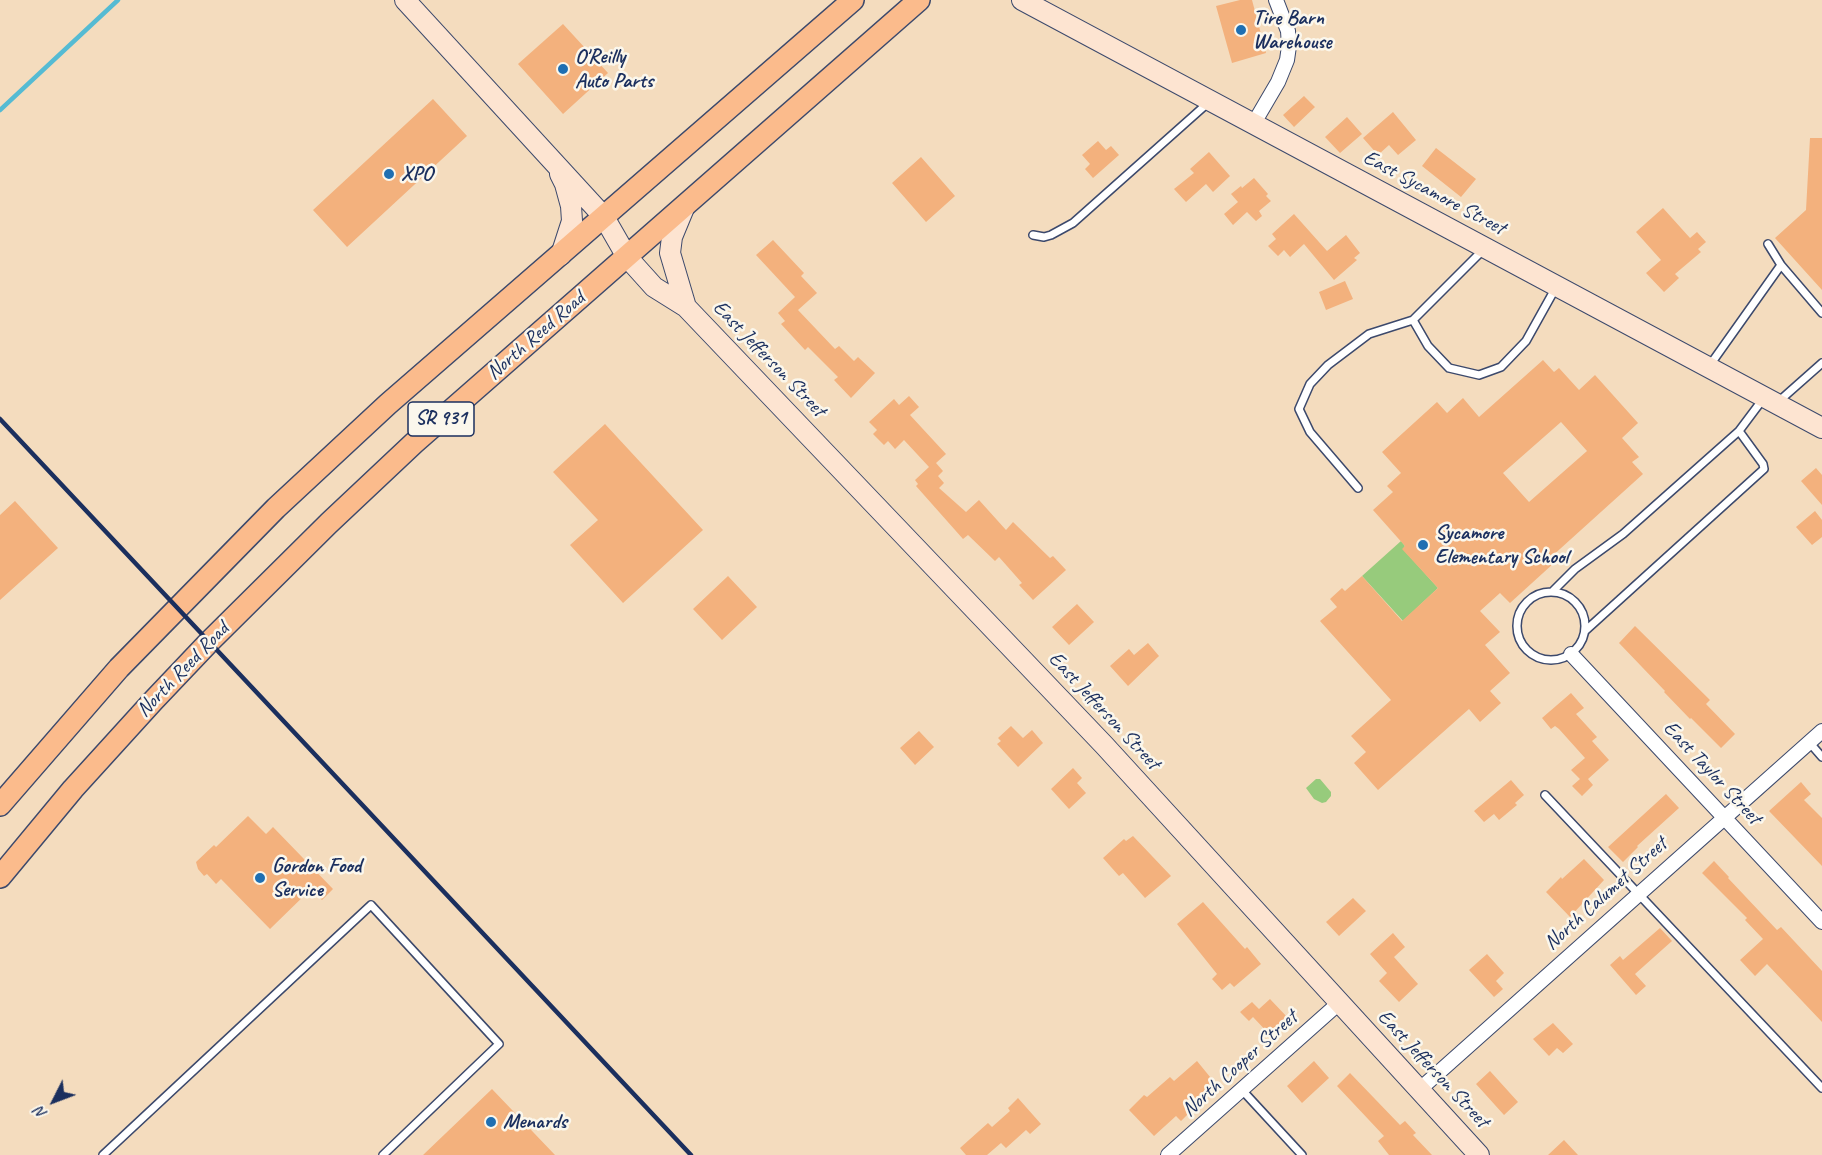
<!DOCTYPE html>
<style>
body{margin:0}
#map{position:relative;width:1822px;height:1155px;overflow:hidden;background:#f4dcbe;font-family:Caveat,sans-serif}
canvas{display:block}
.north{position:absolute;left:24px;top:1071px;width:60px;height:60px;-webkit-text-stroke:4px #fbf7ec;paint-order:stroke;rotate:228deg;font-size:16px;font-weight:700;line-height:24px;text-align:center;color:#1b2f5e}
.north::after{content:'';display:block;margin:auto;width:21px;height:27px;background:#1b2f5e;clip-path:polygon(50% 0,100% 100%,50% 72%,0 100%)}
</style>
<div id="map">
<canvas width="1822" height="1155"></canvas>
<div class="north">N</div>
</div>
<script>
const context = document.querySelector('canvas').getContext('2d');
context.lineJoin = 'round';
function fillPath(path, color) { context.fillStyle = color; context.fill(path, 'evenodd'); }
const toPath = rows => new Path2D(rows.map(r => 'M' + r).join(''));
function strokePath(path, color, width, dash) { context.strokeStyle = color; context.lineWidth = width; context.lineCap = dash ? 'butt' : 'round'; context.setLineDash(dash || []); context.stroke(path); }
function drawText(font, color, halo, rows, align = 'center') {
  context.font = font + ' Caveat,sans-serif'; context.lineWidth = 5; context.setLineDash([]); context.textBaseline = 'middle'; context.strokeStyle = halo; context.fillStyle = color; for (const [text, x, y, turn = 0] of rows) {
    context.save(); context.translate(x, y); context.rotate((+turn || 0) * Math.PI / 180); context.textAlign = isNaN(turn) ? turn : align; if (halo) context.strokeText(text, 0, 0); context.fillText(text, 0, 0); context.restore();
  }
}
fillPath(toPath([
 [1401,541,1405,546,1403,549,1438,588,1403,621,1362,576],
 [1316,779,1320,779,1331,792,1331,796,1326,802,1322,803,1314,799,1306,788]
]), '#97cb7c');
strokePath(toPath([
 [0,110,118,0]
]), '#55bbd3', 4.5);
fillPath(toPath([
 [1240,0,1252,0,1266,53,1232,63,1216,6],
 [563,24,608,73,563,114,518,64],
 [1304,96,1315,107,1294,127,1283,115],
 [433,99,467,136,347,247,313,210],
 [1393,112,1416,140,1398,155,1389,145,1378,155,1363,138],
 [1347,117,1362,134,1340,153,1325,137],
 [1810,138,1822,138,1822,290,1775,238,1806,210],
 [1098,141,1106,150,1111,146,1119,155,1093,178,1085,169,1090,164,1082,155],
 [1436,148,1476,179,1461,197,1422,166],
 [1209,152,1230,176,1213,192,1206,184,1186,202,1174,189,1194,173,1190,169],
 [921,157,955,196,926,222,892,183],
 [1254,178,1268,194,1266,196,1271,201,1259,211,1262,216,1256,221,1247,212,1233,225,1224,214,1238,202,1231,194,1241,186,1242,188],
 [1663,208,1690,238,1697,232,1706,242,1698,249,1701,252,1675,274,1679,278,1664,292,1646,273,1661,260,1636,232],
 [1294,214,1327,251,1346,235,1360,253,1354,258,1357,260,1334,280,1304,244,1290,257,1284,250,1278,256,1268,246,1276,239,1272,234],
 [773,240,804,273,801,276,817,293,798,310,835,349,839,346,854,361,858,357,875,373,851,398,834,380,838,377,808,347,805,350,781,324,785,321,778,313,795,297,756,255],
 [1345,281,1353,299,1326,310,1319,292],
 [1543,360,1554,372,1559,368,1579,390,1595,375,1638,423,1622,438,1639,457,1632,462,1643,474,1550,558,1554,563,1510,603,1500,593,1480,611,1500,632,1485,645,1510,673,1490,691,1501,703,1480,722,1469,709,1378,790,1354,763,1366,752,1351,736,1391,700,1320,621,1337,607,1330,599,1342,588,1345,591,1362,576,1402,621,1438,588,1402,549,1405,546,1373,510,1393,492,1387,486,1401,473,1382,452,1437,402,1447,413,1463,398,1479,417],
 [1561,422,1587,451,1529,502,1503,473],
 [909,396,919,407,910,415,946,454,936,463,943,471,938,476,944,483,939,488,966,512,979,500,1006,530,1013,522,1050,558,1053,556,1066,570,1033,600,1019,585,1022,583,999,557,995,561,968,535,963,539,916,486,918,484,915,480,929,467,904,440,895,449,888,441,884,445,873,434,877,430,869,422,894,399,899,405],
 [605,424,703,530,623,603,570,545,598,520,553,472],
 [1816,468,1822,475,1822,505,1801,481],
 [15,501,58,548,0,600,0,515],
 [1815,511,1822,520,1822,537,1812,545,1796,527],
 [728,576,757,607,722,640,693,609],
 [1077,604,1094,622,1069,645,1052,627],
 [1635,626,1710,700,1706,704,1735,734,1721,748,1691,718,1690,719,1664,692,1665,691,1619,643],
 [1148,643,1159,656,1128,686,1110,666,1129,649,1134,655],
 [1571,693,1584,708,1576,714,1597,737,1592,741,1609,760,1588,779,1593,785,1582,796,1572,786,1580,779,1571,770,1585,758,1559,729,1555,726,1551,729,1542,718],
 [1011,726,1023,738,1032,730,1043,743,1018,767,997,744,1001,741,998,738],
 [919,731,934,747,915,765,900,748],
 [1073,768,1082,778,1077,783,1086,793,1069,809,1051,789],
 [1511,780,1524,795,1515,803,1517,805,1499,820,1494,814,1484,822,1474,811],
 [1801,782,1811,794,1804,800,1822,818,1822,866,1769,811],
 [1666,794,1679,808,1637,846,1638,847,1623,862,1608,847],
 [248,816,266,834,273,827,333,889,322,900,311,889,270,929,221,879,216,884,207,874,204,876,198,869,196,862,214,845,216,847],
 [1133,836,1171,876,1145,898,1123,873,1119,876,1103,858,1124,839,1126,841],
 [1584,859,1604,880,1570,917,1546,892,1561,877,1562,879],
 [1714,861,1729,877,1728,878,1777,930,1781,927,1822,971,1822,1022,1767,964,1755,976,1740,960,1763,939,1745,920,1747,918,1702,873],
 [1353,898,1366,911,1339,936,1326,922],
 [1203,902,1245,949,1247,947,1261,964,1234,987,1230,983,1222,990,1212,979,1217,974,1177,924],
 [1660,928,1672,941,1635,974,1646,986,1636,995,1610,965,1620,956,1623,960],
 [1393,933,1405,947,1394,957,1418,984,1399,1002,1379,981,1387,973,1370,954],
 [1487,954,1504,973,1496,981,1503,989,1494,997,1469,970],
 [1270,999,1288,1018,1270,1035,1253,1017,1249,1021,1240,1012,1252,1002,1259,1009],
 [1553,1023,1573,1044,1563,1053,1557,1048,1549,1056,1533,1039],
 [1197,1061,1215,1083,1193,1102,1196,1106,1181,1121,1176,1116,1154,1136,1129,1110,1144,1095,1147,1097,1170,1077,1174,1081],
 [1314,1061,1329,1078,1302,1103,1287,1086],
 [1490,1071,1518,1102,1504,1115,1476,1084],
 [1350,1073,1400,1125,1405,1121,1416,1133,1413,1135,1432,1155,1389,1155,1378,1141,1384,1136,1337,1086],
 [492,1089,555,1155,423,1155],
 [1018,1098,1041,1124,1030,1134,1026,1130,1006,1148,1001,1143,987,1155,966,1155,960,1148,988,1123,992,1127,1010,1111,1008,1108],
 [1564,1140,1578,1155,1548,1155]
]), '#f3b17d');
const lane = toPath([
 [1033,235,1044,237,1051,235,1073,223,1209,102],
 [1781,265,1822,313],
 [1413,320,1428,346,1449,368,1479,375,1501,367,1526,341,1555,289],
 [1710,365,1781,265,1768,244],
 [1778,402,1822,363],
 [1358,488,1310,432,1299,409,1310,384,1328,365,1369,334,1413,320,1484,249],
 [1553,591,1575,569,1623,534,1739,431,1763,399],
 '1517 626a34 34 0 1 1 68 0a34 34 0 1 1-68 0Z',
 [1585,631,1764,469,1763,464,1739,431],
 [1809,742,1822,757],
 [1545,795,1822,1088],
 [1242,1090,1302,1155],
 [103,1155,371,905,499,1044,383,1155]
]);
const street = toPath([
 [1254,123,1278,82,1287,60,1289,46,1288,31,1276,0],
 [1571,654,1822,922],
 [1419,1090,1822,731],
 [1168,1155,1339,1003]
]);
const secondary = toPath([
 [405,0,604,217,627,257,654,287,686,307,1104,745,1479,1155],
 [1022,0,1822,428],
 [560,174,565,184,571,206,572,221,561,255],
 [684,208,672,237,670,253,686,307]
]);
const primary = toPath([
 [0,805,119,668,276,508,388,404,853,0],
 [0,877,73,789,153,701,209,642,329,523,414,443,919,0]
]);
strokePath(lane, '#3c496c', 10);
strokePath(street, '#3c496c', 16);
strokePath(secondary, '#3c496c', 22);
strokePath(primary, '#3c496c', 24);
strokePath(lane, '#fff', 7);
strokePath(street, '#fff', 14);
strokePath(secondary, '#fde4d1', 20);
strokePath(primary, '#fbbb8c', 21);
strokePath(toPath([
 [0,419,691,1155]
]), '#1b2f5e', 4.5);
for (const [x, y, r, color] of [
 [1241,30,6,"#1f6fb2"],
 [563,69,6,"#1f6fb2"],
 [389,174,6,"#1f6fb2"],
 [1423,545,6,"#1f6fb2"],
 [260,878,6,"#1f6fb2"],
 [491,1122,6,"#1f6fb2"]
]) { const dot = new Path2D(); dot.arc(x, y, r, 0, 2 * Math.PI); context.fillStyle = color; context.fill(dot); strokePath(dot, '#fbf7ec', 2); }
for (const [x, y, w] of [
 [441,419,66]
]) { const box = new Path2D(); box.roundRect(x - w / 2, y - 17, w, 34, 4.5); context.fillStyle = '#fbf7ec'; context.fill(box); strokePath(box, '#1b2f5e', 1.5); }
drawText('bold 20px', '#1b2f5e', null, [
 ["SR 931",441,419]
]);
drawText('bold 21px', '#1b2f5e', '#fbf7ec', [
 ["Tire Barn",1253,18],
 ["Warehouse",1253,42],
 ["O'Reilly",575,57],
 ["Auto Parts",575,81],
 ["XPO",401,174],
 ["Sycamore",1435,533],
 ["Elementary School",1435,557],
 ["Gordon Food",272,866],
 ["Service",272,890],
 ["Menards",503,1122]
], 'left');
drawText('21px', '#1b2f5e', '#fbf7ec', [
 ["East Sycamore Street",1434,193,28],
 ["North Reed Road",536,336,-41],
 ["East Jefferson Street",769,359,46],
 ["North Reed Road",183,670,-46],
 ["East Jefferson Street",1104,711,47],
 ["East Taylor Street",1712,773,47],
 ["North Calumet Street",1606,894,-42],
 ["North Cooper Street",1240,1064,-42],
 ["East Jefferson Street",1433,1069,47]
]);
</script>
